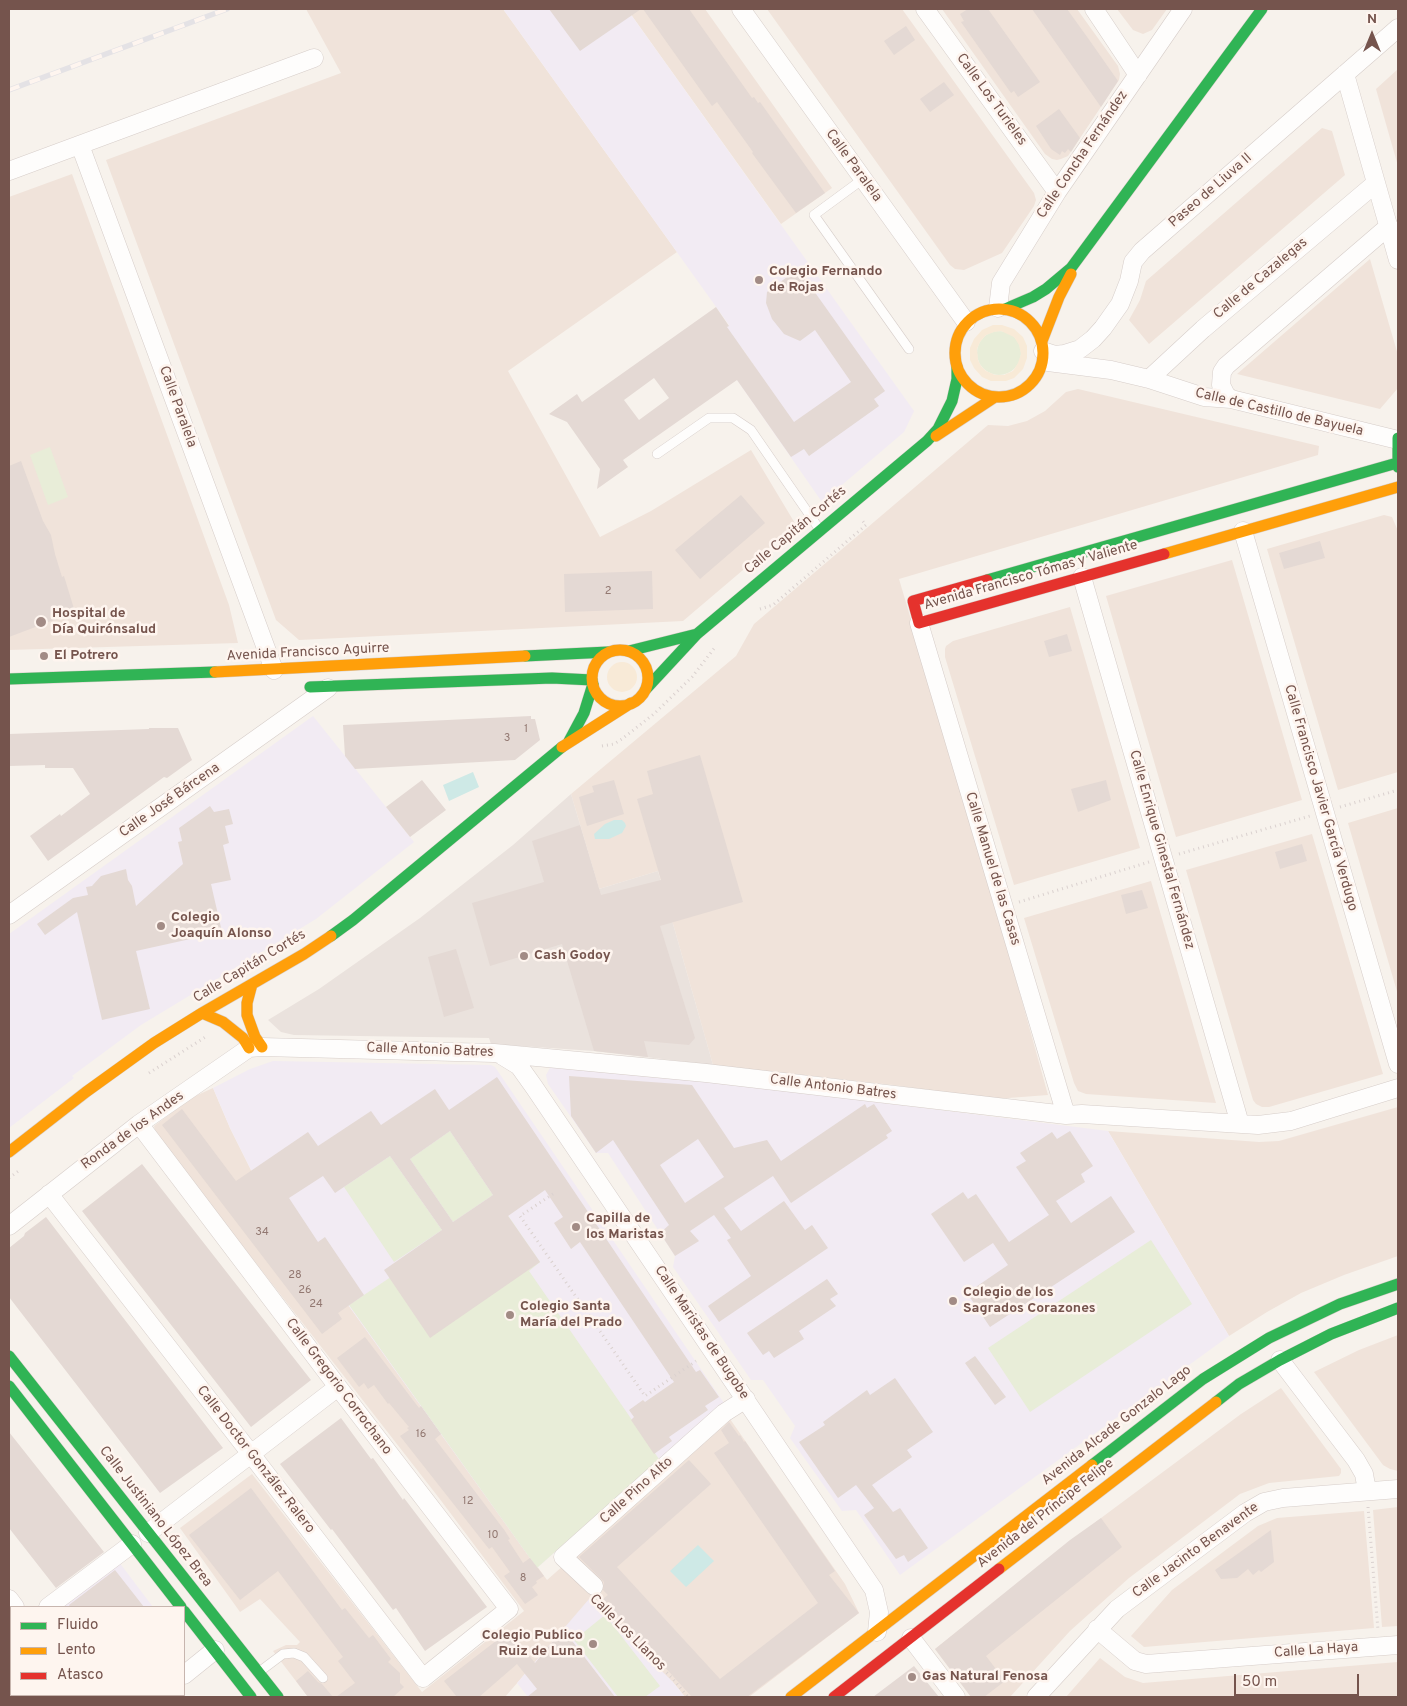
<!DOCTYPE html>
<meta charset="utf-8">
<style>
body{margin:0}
#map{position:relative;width:1407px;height:1706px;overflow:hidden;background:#f7f2ec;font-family:Overpass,sans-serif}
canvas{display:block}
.frame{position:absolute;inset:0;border:10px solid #75544d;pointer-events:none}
.legend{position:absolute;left:10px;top:1606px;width:175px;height:90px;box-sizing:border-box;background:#fef5ef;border:1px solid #c7b5ae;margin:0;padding:6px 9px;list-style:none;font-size:15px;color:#75544d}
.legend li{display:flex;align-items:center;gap:10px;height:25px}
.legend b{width:25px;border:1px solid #c7b5ae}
.north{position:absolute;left:1347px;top:10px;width:50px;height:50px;-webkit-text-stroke:4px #fef5ef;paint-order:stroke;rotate:0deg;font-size:14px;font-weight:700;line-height:20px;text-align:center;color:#75544d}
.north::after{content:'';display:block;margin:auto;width:18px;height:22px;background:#75544d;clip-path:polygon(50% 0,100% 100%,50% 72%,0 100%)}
.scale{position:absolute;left:1234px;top:1674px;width:125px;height:22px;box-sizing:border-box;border:2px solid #75544d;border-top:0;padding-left:6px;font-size:15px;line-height:18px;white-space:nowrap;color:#75544d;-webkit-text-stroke:4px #fef5ef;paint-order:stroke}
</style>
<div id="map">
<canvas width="1407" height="1706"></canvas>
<div class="frame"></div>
<ul class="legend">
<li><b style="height:6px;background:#30b455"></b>Fluido</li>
<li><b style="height:6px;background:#ff9f0a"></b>Lento</li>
<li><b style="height:6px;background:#e5322d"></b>Atasco</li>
</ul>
<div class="north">N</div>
<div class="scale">50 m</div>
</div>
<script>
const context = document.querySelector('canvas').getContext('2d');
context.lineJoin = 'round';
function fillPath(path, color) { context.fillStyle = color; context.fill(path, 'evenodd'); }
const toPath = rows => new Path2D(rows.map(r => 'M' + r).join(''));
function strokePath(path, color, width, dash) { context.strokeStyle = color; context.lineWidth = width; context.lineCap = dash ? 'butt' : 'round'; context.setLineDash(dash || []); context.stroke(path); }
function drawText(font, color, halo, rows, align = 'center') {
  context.font = font + ' Overpass,sans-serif'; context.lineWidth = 5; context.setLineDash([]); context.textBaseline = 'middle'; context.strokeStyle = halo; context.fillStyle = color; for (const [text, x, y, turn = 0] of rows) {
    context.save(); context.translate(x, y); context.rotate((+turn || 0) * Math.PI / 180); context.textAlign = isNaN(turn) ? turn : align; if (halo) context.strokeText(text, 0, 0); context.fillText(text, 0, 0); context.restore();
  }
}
fillPath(toPath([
 [306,9,503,9,677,252,508,371,600,537,651,511,751,450,796,525,683,621,299,640,276,620,106,160,341,73],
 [627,9,705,9,832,188,781,224],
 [767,9,902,9,1034,193,1036,200,1034,206,1002,253,964,270,955,269,950,265],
 [942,9,1077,9,1118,66,1120,74,1119,80,1068,156,1061,159,1057,160,1052,159,1045,154],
 [1117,9,1167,9,1152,30,1143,34,1133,30],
 [1398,69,1398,166,1376,89],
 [1322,128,1332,131,1345,175,1149,344,1129,320,1140,300,1146,281],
 [72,174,229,605,238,643,9,650,9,197],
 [1370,259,1398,355,1398,388,1380,409,1237,374],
 [1078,389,1319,446,1318,455,899,579,996,907,1048,1095,995,1099,893,1085,713,1065,658,871,599,889,571,794,736,656,754,624,988,425,1008,426,1027,421,1045,411,1066,392],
 [1384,515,1392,517,1398,531,1398,772,1338,790,1267,549],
 [1232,560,1302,800,1176,837,1106,596],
 [1070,607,1140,848,1014,885,945,657,945,649,946,646,953,641],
 [1398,808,1398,995,1348,823],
 [1312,834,1383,1074,1269,1107,1262,1107,1256,1104,1253,1100,1186,870],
 [1151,881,1216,1103,1086,1094,1078,1091,1074,1083,1024,918],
 [213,1088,230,1128,251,1170,547,1580,730,1419,845,1584,859,1613,749,1697,685,1697,672,1681,538,1659,505,1697,308,1697,273,1651,286,1645,297,1645,300,1642,260,1599,240,1612,180,1528,252,1474,422,1692,524,1611,439,1498,156,1135,154,1126,191,1098],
 [1398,1107,1398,1256,1344,1275,1301,1293,1267,1312,1229,1336,1108,1131,1259,1142,1279,1141],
 [1398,1335,1398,1471,1390,1469,1383,1465,1314,1372,1359,1350],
 [1281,1388,1341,1469,1341,1473,1339,1476,1269,1483,1240,1494,1129,1578,1070,1631,1010,1697,971,1697,935,1649,1101,1518,1241,1414],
 [1398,1507,1398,1626,1382,1627,1373,1510],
 [1364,1511,1374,1628,1144,1647,1131,1636,1172,1590,1258,1526,1277,1518],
 [1100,1658,1125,1677,1143,1683,1398,1662,1398,1697,1066,1697]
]), '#f0e3da');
fillPath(toPath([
 [571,794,599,889,658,871,713,1065,594,1051,491,1044,489,1038,294,1035,281,1032,268,1020,319,989,420,918,513,845]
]), '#eae2dd');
fillPath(toPath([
 [503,9,627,9,914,411,904,432,822,502,737,380,755,367,742,348,723,330,729,325],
 [313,716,414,842,316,919,141,1025,72,1076,74,1078,9,1128,9,934],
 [273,1061,491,1065,495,1067,724,1403,537,1568,251,1170,230,1128,213,1088,250,1069],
 [554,1065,709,1081,1108,1131,1229,1336,900,1575,856,1510,842,1511,790,1438,795,1426,763,1380,751,1380,673,1267,675,1256,608,1153,596,1153,548,1084,546,1075,550,1068],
 [119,1562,153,1607,59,1607],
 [589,1599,672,1681,685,1697,528,1697,517,1683],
 [11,1643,11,1695,142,1695,139,1697,9,1697,9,1645]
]), '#f2ebf3');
fillPath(toPath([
 '977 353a22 22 0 1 1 44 0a22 22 0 1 1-44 0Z',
 [50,447,68,497,48,505,30,455],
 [450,1131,493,1195,453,1222,410,1159],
 [390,1156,442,1230,394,1262,344,1187],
 [500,1204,540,1262,529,1271,659,1459,537,1568,349,1305],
 [1151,1240,1192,1304,1030,1412,988,1348],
 [605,1615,660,1686,645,1697,618,1697,574,1640]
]), '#e8edd8');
fillPath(toPath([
 [993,325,1002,325,1014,329,1023,337,1027,346,1027,358,1023,369,1014,378,1006,381,991,381,982,377,974,368,970,360,970,348,974,339,982,330],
 [1001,331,1014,337,1019,345,1021,354,1018,363,1013,371,1004,375,995,375,986,371,981,366,978,360,977,349,980,342,986,335,994,332],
 '607 677a15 15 0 1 1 30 0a15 15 0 1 1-30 0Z'
]), '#f8ead7');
fillPath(toPath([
 [473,772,479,787,449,801,443,785],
 [614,820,622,820,625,823,626,826,622,833,609,839,595,839,594,834,605,824],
 [698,1545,714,1561,686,1587,670,1571]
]), '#cee9e6');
fillPath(toPath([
 [549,9,641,9,580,51],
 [643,9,689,9,752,98,754,97,758,103,760,102,825,193,796,213,752,153,753,152,717,102,712,106],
 [968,9,988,9,1040,82,1018,97,1014,91,1011,93,961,22,964,21,960,14],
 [1032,9,1067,9,1090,41,1118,81,1101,107],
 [906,26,915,40,894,55,884,41],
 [944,82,954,95,930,112,920,99],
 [1059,109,1080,138,1071,152,1068,149,1065,153,1062,151,1060,155,1051,149,1036,126],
 [795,271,802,279,804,277,885,391,874,399,879,406,809,456,804,449,791,457,737,380,623,460,628,467,597,489,600,469,567,422,549,414,577,394,582,402,716,307,729,326,727,327,794,422,851,382,815,330,800,341,784,334,772,319,766,303,767,292],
 [654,378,669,398,639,420,624,400],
 [21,461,43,521,51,535,55,554,62,577,64,576,75,612,9,637,9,466],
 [741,495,765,523,700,579,675,550],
 [1320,541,1325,558,1284,569,1279,553],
 [652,571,653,609,565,612,564,574],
 [1067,634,1072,651,1049,657,1044,641],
 [531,716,531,719,535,719,540,740,515,760,355,769,345,756,343,725],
 [149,728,178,728,192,760,167,778,164,777,48,861,30,836,60,814,61,816,90,794,73,768,45,768,45,765,9,766,9,734,149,729],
 [700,755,743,902,660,926,695,1038,689,1045,644,1041,648,1057,594,1051,562,944,490,966,472,903,544,882,532,841,580,825,601,895,661,880,637,799,653,794,647,771],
 [422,780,446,810,410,837,386,807],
 [614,780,624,814,587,826,579,797,594,792,592,786],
 [1106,780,1111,800,1078,812,1071,789],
 [210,806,214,812,229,809,233,824,225,826,229,843,223,845,231,880,211,884,222,932,136,951,150,1009,102,1020,77,912,45,935,37,924,73,898,88,895,86,887,92,886,101,876,126,869,128,880,132,886,136,906,183,864,178,842,182,841,179,828],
 [1302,844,1307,861,1280,869,1275,852],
 [1142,890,1148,908,1126,914,1121,895],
 [456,949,474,1008,444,1017,428,957],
 [569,1076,692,1085,734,1148,767,1140,781,1161,865,1104,867,1108,874,1104,892,1131,886,1135,888,1138,791,1203,773,1176,724,1208,741,1231,784,1201,805,1230,812,1225,828,1248,719,1322,708,1306,751,1276,727,1240,731,1238,714,1215,690,1231,699,1241,675,1256,660,1233,669,1225,613,1140,596,1153,571,1116],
 [698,1139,724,1177,685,1203,660,1165],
 [497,1077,696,1372,700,1370,719,1397,705,1406,708,1410,669,1437,672,1441,654,1454,631,1420,634,1417,629,1410,643,1400,645,1402,674,1382,580,1242,571,1249,554,1223,563,1217,545,1190,508,1216,540,1262,430,1338,384,1270,442,1230,390,1156,335,1193,323,1176,289,1198,318,1242,325,1237,364,1295,338,1313,342,1319,322,1334,162,1125,182,1109,236,1181,308,1132,318,1146,371,1111,381,1125,435,1089,449,1110],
 [450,1131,493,1195,453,1222,410,1159],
 [1070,1131,1093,1166,1081,1174,1085,1182,1056,1201,1071,1223,1111,1196,1135,1232,990,1327,967,1293,1008,1265,993,1243,964,1262,931,1214,963,1192,968,1199,976,1194,1009,1242,1049,1215,1016,1167,1026,1161,1020,1153,1052,1132,1057,1139],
 [142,1164,311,1380,251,1427,82,1211],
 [46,1217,223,1448,160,1493,9,1297,9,1248,24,1236,25,1233],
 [827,1279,838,1294,830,1299,836,1306,799,1331,804,1339,774,1358,769,1351,763,1355,747,1333],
 [365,1337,419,1408,421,1406,441,1434,435,1439,505,1531,510,1539,508,1540,523,1563,530,1558,544,1576,536,1581,537,1583,532,1587,538,1595,525,1604,504,1576,510,1572,492,1547,489,1549,400,1436,409,1430,407,1428,409,1427,389,1403,388,1404,374,1385,368,1389,364,1383,359,1387,337,1358],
 [975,1356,1006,1397,995,1405,965,1363],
 [895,1378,933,1432,907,1450,912,1457,872,1485,893,1512,900,1508,928,1548,908,1562,904,1555,896,1559,864,1515,874,1508,856,1485,838,1498,799,1442,825,1425,823,1422,867,1390,870,1395],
 [341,1418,371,1459,373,1458,403,1500,404,1498,487,1607,425,1651,396,1608,393,1610,332,1529,331,1530,280,1464],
 [729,1422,739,1436,740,1435,744,1442,745,1441,835,1571,829,1575,859,1613,747,1697,692,1697,603,1599,608,1595,603,1590,604,1582,579,1557,689,1460,711,1484,617,1567,720,1679,818,1603,714,1453,729,1443,721,1430],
 [9,1432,104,1552,56,1588,9,1528],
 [251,1488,342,1610,345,1608,369,1638,373,1635,391,1659,388,1662,400,1673,400,1683,404,1687,393,1697,336,1697,355,1683,338,1661,343,1657,278,1571,240,1600,189,1535],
 [1101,1518,1122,1547,986,1656,1005,1681,984,1697,971,1697,935,1649,1070,1540],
 [1271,1530,1274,1562,1261,1572,1259,1570,1253,1575,1248,1569,1237,1578,1221,1579,1215,1570],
 [115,1570,144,1607,70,1607,69,1605],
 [563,1629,615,1697,527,1697,537,1689,517,1664,479,1697,457,1697,444,1681,509,1631,535,1663],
 [914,1666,939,1697,873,1697],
 [308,1671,318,1682,322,1684,333,1697,308,1697,296,1681]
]), '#e4d9d4');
const lane = toPath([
 [863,179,814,215,909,349],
 [657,454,709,418,733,418,751,430,820,530],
 [259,1672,283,1654,294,1653,304,1657,323,1678]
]);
const street = toPath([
 [741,9,966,322],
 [925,9,1057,192],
 [1094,9,1138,75],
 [1345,74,1398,260],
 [80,145,274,670],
 [9,171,314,58],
 [998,308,1001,283,1057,192,1183,9],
 [1043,351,1055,355,1064,354,1080,349,1093,339,1103,328,1120,304,1129,281,1133,262,1142,251,1398,28],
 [1048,362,1111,370,1149,379,1204,397,1231,399,1398,440],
 [1149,379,1203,329,1376,183],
 [1231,399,1226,395,1221,385,1222,372,1226,366,1389,226],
 [1243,531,1398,1064],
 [1082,577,1240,1124],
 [919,623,1066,1115],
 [9,915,328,688],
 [501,1055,519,1066,534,1087,874,1590,879,1612,877,1632],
 [49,1194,251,1454,423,1678,509,1609,338,1387,139,1124],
 [9,1226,139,1124,249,1048,262,1047,494,1053,706,1073,1066,1115,1082,1114,1258,1125,1291,1121,1398,1088],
 [1280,1360,1356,1460,1364,1474,1367,1491],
 [148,1533,338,1387],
 [594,1586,563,1557,724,1413,746,1399],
 [9,1599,15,1607],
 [48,1607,132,1544],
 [1097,1629,1135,1661,1146,1664,1398,1645],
 [9,1637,11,1635],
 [911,1638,956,1697],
 [184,1675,215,1650],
 [156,1697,159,1695],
 [1036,1697,1117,1609,1245,1513,1264,1502,1283,1498,1398,1489]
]);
const fast = toPath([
 [1005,309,1033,297,1046,289,1071,268,1262,9],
 [1398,438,1398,467],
 [987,580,1397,463],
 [629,651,697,634],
 [525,656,608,652],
 [9,679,215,672],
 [310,687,552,678,592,680],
 [646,689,697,634,927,441,938,429,952,401,957,379,957,367],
 [569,741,584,713,593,684],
 [331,936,353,920,562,747],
 [9,1356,278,1697],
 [9,1386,181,1607],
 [1216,1402,1239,1384,1280,1360,1331,1334,1398,1308],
 [1092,1465,1203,1379,1269,1338,1340,1304,1398,1284],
 [184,1611,251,1697]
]);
const slow = toPath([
 '955 353a44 44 0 1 1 88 0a44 44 0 1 1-88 0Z',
 [1042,341,1059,297,1071,274],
 [936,436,995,397],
 [1164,554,1398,487],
 '592 678a28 28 0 1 1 56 0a28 28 0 1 1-56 0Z',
 [215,672,525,656],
 [562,747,631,703],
 [252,984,247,1003,247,1015,255,1037,262,1047],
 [202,1013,223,1022,243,1038,249,1048],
 [9,1152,86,1092,154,1043,202,1013,304,954,331,936],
 [999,1569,1216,1402],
 [791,1697,1092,1465]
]);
const jam = toPath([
 [987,580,913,601,919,623,1164,554],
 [834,1697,999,1569]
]);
strokePath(lane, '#d6cdc9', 10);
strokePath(street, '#d6cdc9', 19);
strokePath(fast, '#d7cdc8', 12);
strokePath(slow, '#d7cdc8', 12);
strokePath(jam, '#d7cdc8', 12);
strokePath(toPath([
 [760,609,773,605,866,525,861,519],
 [602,746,614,744,622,739,655,713,692,677,716,646],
 [1340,807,1398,790],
 [1179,854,1310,816],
 [1019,902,1149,862],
 [149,1073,207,1036],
 [9,1178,20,1170],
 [553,1194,520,1216,645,1396,696,1361],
 [1368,1507,1378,1630],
 [597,1601,673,1679,688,1697]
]), '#dad1cf', 3, [1, 4]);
strokePath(lane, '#fefdfc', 9);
strokePath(street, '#fefdfc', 18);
strokePath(fast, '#30b455', 11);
strokePath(slow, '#ff9f0a', 11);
strokePath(jam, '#e5322d', 11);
const rail = toPath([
 [9,90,227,9]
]);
strokePath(rail, '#e4e2e5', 5.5);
strokePath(rail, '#fef5ef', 4, [11]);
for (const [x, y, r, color] of [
 [759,280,5,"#a28b85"],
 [41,622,6,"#a28b85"],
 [44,656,5,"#a28b85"],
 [161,926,5,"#a28b85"],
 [524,956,5,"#a28b85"],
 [576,1227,5,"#a28b85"],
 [953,1301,5,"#a28b85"],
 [510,1315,5,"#a28b85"],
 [593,1644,5,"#a28b85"],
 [912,1677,5,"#a28b85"]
]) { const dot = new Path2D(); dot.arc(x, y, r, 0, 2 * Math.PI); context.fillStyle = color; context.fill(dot); strokePath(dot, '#fef5ef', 2); }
drawText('11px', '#927871', null, [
 ["2",608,592],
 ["1",526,730],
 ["3",507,739],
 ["34",262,1233],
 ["28",295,1276],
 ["26",305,1291],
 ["24",316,1305],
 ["16",421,1435],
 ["12",468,1502],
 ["10",493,1536],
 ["8",523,1579]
]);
drawText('14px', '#75544d', '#fef5ef', [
 ["Calle Los Turieles",991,100,54],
 ["Calle Concha Fernández",1083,155,-56],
 ["Calle Paralela",853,166,54],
 ["Paseo de Liuva II",1211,191,-41],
 ["Calle de Cazalegas",1261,279,-40],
 ["Calle Paralela",177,407,70],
 ["Calle de Castillo de Bayuela",1279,413,13],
 ["Calle Capitán Cortés",796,531,-40],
 ["Avenida Francisco Tómas y Valiente",1031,576,-16],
 ["Avenida Francisco Aguirre",308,653,-3],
 ["Calle Francisco Javier García Verdugo",1320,798,74],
 ["Calle José Bárcena",170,801,-35],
 ["Calle Enrique Ginestal Fernández",1161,850,74],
 ["Calle Manuel de las Casas",992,869,73],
 ["Calle Capitán Cortés",250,967,-31],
 ["Calle Antonio Batres",430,1051,2],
 ["Calle Antonio Batres",833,1088,7],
 ["Ronda de los Andes",133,1131,-36],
 ["Calle Maristas de Bugobe",701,1333,56],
 ["Calle Gregorio Corrochano",338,1387,53],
 ["Avenida Alcade Gonzalo Lago",1117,1426,-38],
 ["Calle Doctor González Ralero",255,1460,52],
 ["Calle Pino Alto",637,1491,-42],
 ["Avenida del Príncipe Felipe",1046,1514,-38],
 ["Calle Justiniano López Brea",155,1517,52],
 ["Calle Jacinto Benavente",1196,1551,-36],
 ["Calle Los Llanos",627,1633,45],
 ["Calle La Haya",1316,1651,-4]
]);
drawText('bold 14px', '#75544d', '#fef5ef', [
 ["Colegio Fernando",769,272],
 ["de Rojas",769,288],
 ["Hospital de",52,614],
 ["Día Quirónsalud",52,630],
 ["El Potrero",54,656],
 ["Colegio",171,918],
 ["Joaquín Alonso",171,934],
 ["Cash Godoy",534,956],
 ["Capilla de",586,1219],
 ["los Maristas",586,1235],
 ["Colegio de los",963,1293],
 ["Sagrados Corazones",963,1309],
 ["Colegio Santa",520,1307],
 ["María del Prado",520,1323],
 ["Colegio Publico",583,1636,"right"],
 ["Ruiz de Luna",583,1652,"right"],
 ["Gas Natural Fenosa",922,1677]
], 'left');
</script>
